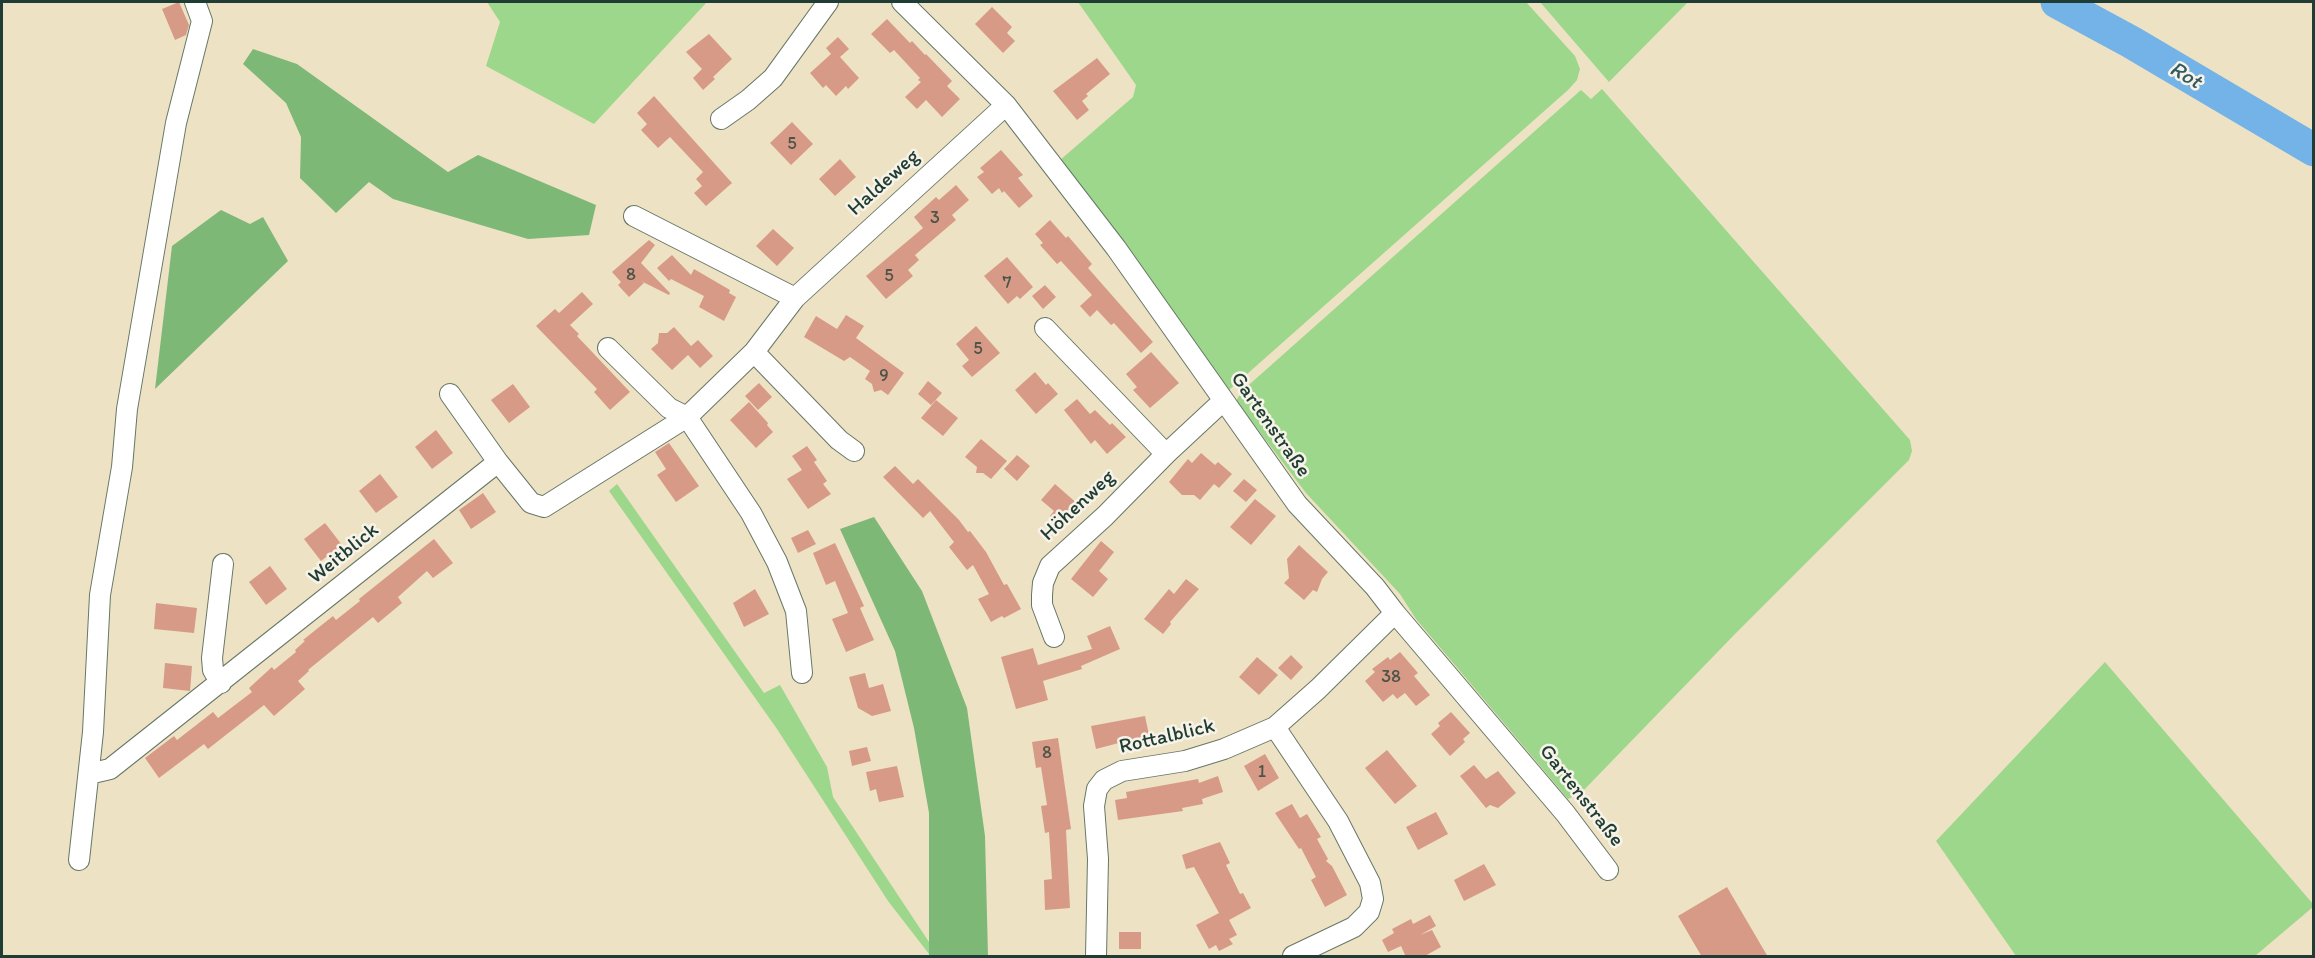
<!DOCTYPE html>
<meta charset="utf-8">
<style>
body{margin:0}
#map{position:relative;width:2315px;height:958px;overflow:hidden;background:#eee2c4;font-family:Itim,sans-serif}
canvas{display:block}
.frame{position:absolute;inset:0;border:3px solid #1f3d34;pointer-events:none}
</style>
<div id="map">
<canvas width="2315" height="958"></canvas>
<div class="frame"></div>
</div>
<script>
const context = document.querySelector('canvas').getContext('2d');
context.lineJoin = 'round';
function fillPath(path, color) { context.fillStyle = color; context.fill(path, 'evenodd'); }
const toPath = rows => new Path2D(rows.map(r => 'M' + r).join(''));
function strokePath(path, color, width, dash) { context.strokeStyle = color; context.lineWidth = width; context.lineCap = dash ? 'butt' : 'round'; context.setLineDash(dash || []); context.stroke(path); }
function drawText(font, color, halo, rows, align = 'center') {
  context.font = font + ' Itim,sans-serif'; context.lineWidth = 5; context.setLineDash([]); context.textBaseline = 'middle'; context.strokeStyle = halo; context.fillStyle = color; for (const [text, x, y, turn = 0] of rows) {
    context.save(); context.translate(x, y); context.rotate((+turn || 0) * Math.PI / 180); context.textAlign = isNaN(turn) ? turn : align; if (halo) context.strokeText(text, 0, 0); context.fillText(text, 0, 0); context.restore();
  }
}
fillPath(toPath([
 [487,2,707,2,594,124,486,66,500,22],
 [1078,2,1526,2,1575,56,1580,69,1577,80,1568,90,1229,390,1127,248,1059,161,1133,97,1136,85],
 [1540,2,1688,2,1609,82],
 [1602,89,1910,440,1912,451,1909,460,1734,635,1581,793,1568,799,1416,619,1400,594,1306,493,1236,401,1242,391,1581,90,1591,99],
 [617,484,764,693,780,685,827,767,833,797,929,942,929,954,888,901,777,729,609,491],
 [2105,662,2313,904,2313,907,2255,956,2016,956,1936,841]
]), '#9cd78b');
fillPath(toPath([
 [253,49,297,64,448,172,478,155,596,205,589,235,528,239,393,199,369,182,336,213,300,178,301,137,286,103,243,64],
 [221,210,250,224,263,217,288,261,155,389,172,246],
 [874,517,922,591,967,708,985,836,988,956,929,956,929,813,914,728,895,651,840,529]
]), '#7db877');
strokePath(toPath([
 [2057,2,2131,42,2314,150]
]), '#73b3e7', 33);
fillPath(toPath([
 [179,2,189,25,186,35,175,40,162,9],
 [992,7,1012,27,1007,33,1015,41,1003,53,975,24],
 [887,19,910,43,912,41,925,55,926,54,952,81,947,86,960,99,942,117,926,100,917,109,905,97,921,82,918,80,920,78,894,50,890,53,871,34],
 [709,34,732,59,713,77,715,79,703,90,693,78,702,69,686,52],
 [838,37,849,49,840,57,859,78,848,89,846,86,836,96,826,85,823,88,810,73,831,54,826,48],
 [1097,58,1110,74,1086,94,1088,96,1082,101,1089,110,1077,120,1053,91],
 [654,96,732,183,706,206,694,193,702,186,696,179,703,172,670,137,658,148,641,130,647,124,637,113],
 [792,122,813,144,791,165,770,143],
 [1001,150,1023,175,1018,178,1033,196,1019,208,1004,191,1002,193,999,188,992,194,977,177,984,172,980,168],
 [840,159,856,177,835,196,819,179],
 [956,185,969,200,952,215,956,220,915,255,919,260,908,270,913,276,886,299,866,276,923,228,914,217,936,197,939,200],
 [1050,220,1066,238,1068,236,1092,264,1088,268,1153,342,1141,353,1114,323,1111,325,1097,310,1090,317,1080,306,1092,295,1061,261,1057,264,1040,245,1043,243,1035,234],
 [773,229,794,248,777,266,756,246],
 [649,240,655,245,641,263,670,293,669,295,641,281,644,283,629,297,618,285,621,282,612,272],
 [672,255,691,275,694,269,730,290,729,293,736,297,724,321,699,307,704,296,671,279,669,281,657,268],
 [1007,257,1033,287,1020,299,1017,296,1008,304,984,276],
 [1045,285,1056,297,1043,309,1032,296],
 [582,292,593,304,570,325,579,334,577,336,630,392,610,410,594,392,597,389,536,326,555,309,559,313],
 [846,315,864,326,856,338,904,373,888,395,881,390,874,392,872,384,865,379,870,371,850,357,844,361,804,337,816,316,837,329],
 [976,326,1000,353,972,377,962,366,969,360,956,344],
 [674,327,691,346,698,340,713,356,700,368,688,355,672,370,651,349,658,343,659,333,667,333],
 [1151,352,1179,383,1150,408,1133,390,1137,387,1126,374],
 [1035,372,1046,385,1048,383,1058,394,1036,414,1015,390],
 [928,381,942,393,931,405,918,394],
 [759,383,772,397,758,410,745,396],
 [513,384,530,407,509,423,491,400],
 [1077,399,1090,414,1095,410,1110,425,1112,423,1126,437,1107,454,1095,440,1091,444,1064,410],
 [936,400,958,418,943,436,921,418],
 [749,402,768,423,767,425,773,432,756,448,730,420],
 [436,430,453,453,432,469,415,447],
 [981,439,1007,461,991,479,983,473,976,473,977,467,965,457],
 [669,443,699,486,676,502,657,475,666,469,655,452],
 [807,446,817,460,814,462,827,481,823,484,831,494,808,509,787,479,802,470,792,456],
 [1201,453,1215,465,1218,462,1232,474,1219,488,1214,484,1200,500,1194,495,1182,495,1169,482,1188,459,1192,463],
 [1017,455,1030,466,1017,481,1004,469],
 [895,466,913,484,918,479,959,520,968,532,970,531,986,552,1004,585,1007,584,1021,609,1004,618,1002,616,991,622,978,599,989,594,973,565,967,570,949,547,954,542,930,511,923,518,883,477],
 [380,474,398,497,376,513,359,491],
 [1244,479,1257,490,1246,502,1233,491],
 [1055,484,1080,506,1062,527,1050,516,1054,511,1041,500],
 [483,493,496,512,471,529,459,510],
 [1255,499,1276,516,1251,545,1230,527],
 [325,523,342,545,321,561,304,539],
 [808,530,816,544,798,553,791,538],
 [434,539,453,563,433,578,427,571,398,597,402,603,378,623,373,617,308,670,309,671,298,681,305,689,274,716,264,705,208,749,204,744,159,778,145,758,174,736,177,740,213,712,218,718,252,692,249,688,272,667,274,670,296,652,295,650,305,641,303,640,333,616,336,620,360,601,359,599],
 [1101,541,1114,552,1099,571,1108,579,1093,597,1071,579],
 [835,543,864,606,860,608,874,640,846,652,832,619,848,613,835,581,826,585,813,553],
 [1299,545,1328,572,1322,579,1317,592,1313,590,1304,600,1284,583,1289,578,1287,559],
 [270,566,287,589,266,605,249,582],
 [1186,579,1199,589,1170,622,1171,624,1163,634,1144,619,1169,589,1174,594],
 [755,589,769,614,744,627,733,603],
 [156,603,197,608,194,633,154,629],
 [1110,626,1120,649,1081,666,1082,669,1043,681,1048,700,1016,709,1001,657,1033,648,1038,665,1092,649,1087,636],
 [1400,652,1418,673,1414,676,1430,695,1416,706,1405,693,1397,699,1393,694,1383,702,1365,681,1375,672,1372,669,1388,657,1390,660],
 [1291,655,1303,667,1291,680,1278,668],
 [1257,657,1278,675,1259,695,1239,677],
 [165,663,192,666,190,691,163,688],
 [865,673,869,688,883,684,891,711,872,716,858,708,849,677],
 [1451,712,1470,733,1463,739,1465,742,1450,756,1431,734,1440,726,1438,723],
 [1145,716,1149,735,1096,749,1091,726],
 [1058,738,1071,829,1066,830,1070,908,1045,910,1044,880,1052,879,1049,832,1045,833,1041,806,1047,805,1041,767,1036,768,1032,742],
 [867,747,871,761,852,766,849,751],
 [1387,750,1417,786,1395,804,1365,768],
 [1265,754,1279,778,1258,791,1244,766],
 [1474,765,1486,779,1498,771,1516,793,1498,808,1490,805,1486,808,1460,776],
 [897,766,904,797,879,802,876,789,870,791,866,772],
 [1218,776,1223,792,1202,799,1203,804,1182,808,1183,811,1118,820,1115,800,1127,798,1126,792,1198,779,1199,783],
 [1292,804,1300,818,1307,814,1321,837,1317,839,1328,859,1326,861,1332,866,1347,895,1325,907,1311,880,1316,877,1301,848,1299,849,1275,813],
 [1436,812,1448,834,1418,850,1406,827],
 [1220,842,1230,863,1226,865,1240,894,1243,893,1251,908,1229,920,1237,935,1229,939,1233,944,1219,951,1216,945,1209,949,1196,925,1219,913,1194,867,1186,869,1182,855],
 [1484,864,1496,885,1464,901,1454,880],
 [1727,887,1768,957,1702,957,1678,916],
 [1430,915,1436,926,1420,935,1432,930,1441,947,1423,957,1406,957,1401,946,1388,952,1382,940,1394,933,1392,929,1411,919,1413,924],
 [1119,932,1141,932,1141,949,1119,949]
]), '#d79a86');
const street = toPath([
 [902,2,1006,105,1116,248,1297,504,1375,587,1395,613,1565,813,1608,870],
 [721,119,748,100,773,78,828,2],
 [634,216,795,298],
 [1045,328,1166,454],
 [608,348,669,408,687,417,751,513,777,562,796,611,802,673],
 [754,352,839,440,854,451],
 [450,394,498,462],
 [1054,637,1042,605,1042,595,1043,583,1050,566,1105,516,1166,454,1223,401],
 [221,683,213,670,212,658,223,564],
 [1275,727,1338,821,1370,883,1373,899,1369,912,1354,927,1293,956],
 [89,774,110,769,498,462,531,503,544,507,687,417,754,352,795,298,1006,105],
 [79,860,93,732,100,595,122,467,127,409,176,123,202,21,195,2],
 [1096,956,1098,859,1094,806,1097,789,1104,780,1122,771,1185,761,1224,749,1275,727,1318,689,1395,613]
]);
strokePath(street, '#677766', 22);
strokePath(street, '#fff', 20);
drawText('18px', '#4d5448', null, [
 ["5",792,144],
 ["3",935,218],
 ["8",631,275],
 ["5",889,276],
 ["7",1007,283],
 ["5",978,349],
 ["9",884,376],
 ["38",1391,677],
 ["8",1047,753],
 ["1",1262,772]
]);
drawText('21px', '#1f3d34', '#f7f3e8', [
 ["Haldeweg",884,183,-42],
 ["Gartenstraße",1270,425,55],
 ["Höhenweg",1078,506,-43],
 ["Weitblick",344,554,-39],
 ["Rottalblick",1167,737,-13],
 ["Gartenstraße",1581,796,52]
]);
drawText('italic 22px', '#345a61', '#f7f3e8', [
 ["Rot",2185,76,30]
]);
</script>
